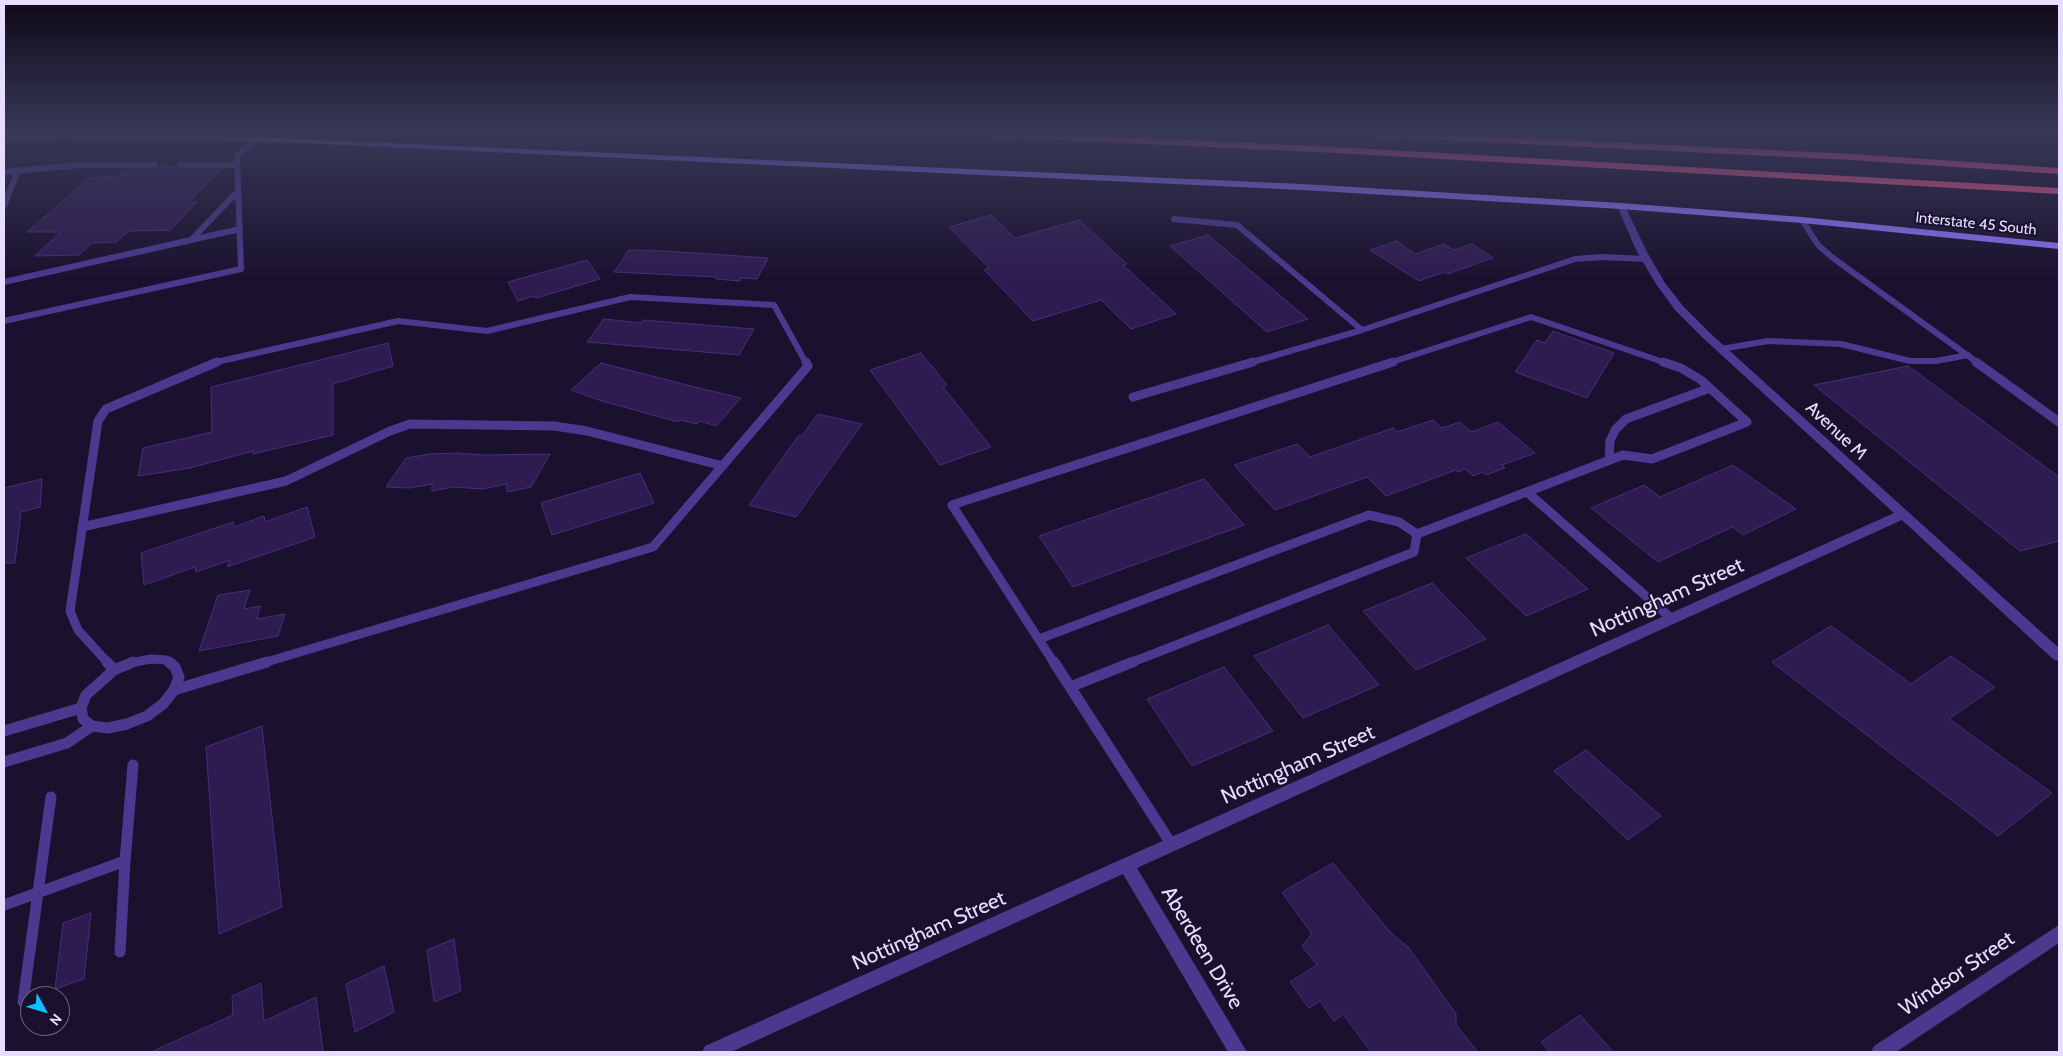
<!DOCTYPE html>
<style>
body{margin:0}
#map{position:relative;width:2063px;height:1056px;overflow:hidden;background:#1a112e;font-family:Cabin,sans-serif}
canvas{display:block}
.frame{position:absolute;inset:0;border:5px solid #e7deff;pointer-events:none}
.north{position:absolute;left:20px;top:986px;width:50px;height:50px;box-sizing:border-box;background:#1a112e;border:1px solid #6c6382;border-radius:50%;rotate:129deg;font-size:14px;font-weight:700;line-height:20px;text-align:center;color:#e7deff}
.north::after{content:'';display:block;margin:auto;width:18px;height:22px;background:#0ac1ff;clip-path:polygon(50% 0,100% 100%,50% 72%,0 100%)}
</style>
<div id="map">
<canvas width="2063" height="1056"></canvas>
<div class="frame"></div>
<div class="north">N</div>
</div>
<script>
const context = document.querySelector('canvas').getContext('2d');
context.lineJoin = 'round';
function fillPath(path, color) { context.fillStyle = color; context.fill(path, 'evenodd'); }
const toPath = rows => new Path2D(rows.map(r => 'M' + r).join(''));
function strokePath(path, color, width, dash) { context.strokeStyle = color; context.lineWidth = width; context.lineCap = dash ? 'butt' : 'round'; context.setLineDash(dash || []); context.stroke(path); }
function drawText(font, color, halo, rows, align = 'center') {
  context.font = font + ' Cabin,sans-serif'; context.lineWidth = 4; context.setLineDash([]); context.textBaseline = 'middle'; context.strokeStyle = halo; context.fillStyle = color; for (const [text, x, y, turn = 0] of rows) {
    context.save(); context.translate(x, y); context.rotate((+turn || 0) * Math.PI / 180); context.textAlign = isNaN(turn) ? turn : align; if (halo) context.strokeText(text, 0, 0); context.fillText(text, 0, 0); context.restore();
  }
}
const building = toPath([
 [160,166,175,166,180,170,221,170,189,202,197,202,170,230,129,231,116,242,92,243,79,255,35,256,61,232,27,232,89,178,118,176,125,170,155,170,160,166],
 [991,215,1015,238,1079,220,1127,264,1123,265,1176,314,1131,329,1101,300,1033,321,984,270,989,268,949,227,991,215],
 [1208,235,1308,319,1267,332,1170,246,1208,235],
 [1397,241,1415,254,1444,244,1454,250,1472,244,1493,258,1447,274,1444,272,1419,281,1370,250,1397,241],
 [629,250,665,251,768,258,757,279,741,278,740,281,716,279,717,277,614,272,629,250],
 [587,260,600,279,536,298,534,296,518,301,508,282,587,260],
 [604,319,641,323,643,320,754,329,739,355,587,342,604,319],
 [1553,331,1614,353,1587,398,1515,372,1537,340,1545,343,1553,331],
 [388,343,393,366,333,384,333,435,253,454,253,451,190,468,138,476,143,448,212,432,211,387,388,343],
 [921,353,947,385,943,387,991,447,940,465,870,370,921,353],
 [601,363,699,388,741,398,716,426,700,421,697,424,680,420,678,422,602,401,571,390,601,363],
 [1908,366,2059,477,2059,541,2020,551,1814,385,1908,366],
 [818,414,862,424,796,517,749,505,799,435,802,436,818,414],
 [1433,420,1442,428,1460,422,1471,432,1498,422,1535,453,1502,465,1505,468,1486,475,1483,472,1473,476,1465,469,1458,472,1456,470,1386,496,1367,477,1275,510,1234,465,1297,444,1310,457,1393,428,1397,432,1433,420],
 [457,453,483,455,550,454,531,487,507,492,507,484,482,489,453,487,432,491,432,484,410,488,386,487,406,458,430,454,457,453],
 [1733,465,1796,509,1743,535,1732,527,1658,562,1591,508,1644,485,1660,497,1733,465],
 [640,473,654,503,552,535,541,503,640,473],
 [42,479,40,507,21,512,15,563,4,563,4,488,42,479],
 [1204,479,1244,525,1073,587,1039,536,1204,479],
 [307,507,315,537,227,567,230,560,196,572,195,567,144,585,141,553,233,522,234,527,264,516,265,522,307,507],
 [1526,534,1588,589,1526,616,1466,558,1526,534],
 [1432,583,1486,639,1416,670,1363,611,1432,583],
 [250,590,244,609,260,606,257,619,285,614,278,636,199,651,218,595,250,590],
 [1328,625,1379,685,1303,718,1254,656,1328,625],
 [1831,626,1911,684,1951,656,1995,687,1949,719,2052,793,1998,836,1772,662,1831,626],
 [1224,667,1273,731,1192,766,1147,699,1224,667],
 [262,726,282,907,219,934,206,747,262,726],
 [1586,750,1661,816,1628,840,1554,771,1586,750],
 [1333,863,1391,933,1409,948,1456,1014,1456,1025,1478,1052,1371,1052,1343,1014,1334,1021,1320,1001,1309,1008,1290,982,1317,965,1302,946,1312,934,1282,892,1333,863],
 [91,913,84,979,55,989,63,923,91,913],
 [454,939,461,991,434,1002,427,950,454,939],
 [384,966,394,1012,355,1032,346,984,384,966],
 [261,983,264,1021,316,997,323,1052,151,1052,233,1015,232,996,261,983],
 [1580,1015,1613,1052,1550,1052,1541,1042,1580,1015]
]);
fillPath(building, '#2e1c50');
strokePath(building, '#492c7d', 1);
strokePath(toPath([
 [180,165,237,165],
 [4,172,79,165,155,165],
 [4,206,18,170],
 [1174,219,1237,225,1362,330],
 [1802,220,1818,245,1833,258,1978,363],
 [191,240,240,229],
 [4,282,191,240,238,191],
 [4,321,241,269,237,156,256,139],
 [1721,349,1768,341,1841,344,1910,361,1936,361,1968,355],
 [212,363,398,321,487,331,630,297,774,305,806,363],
 [1249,363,1362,330,1575,259,1602,257,1647,259],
 [1389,363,1531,317,1666,363]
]), '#4a398f', 6);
strokePath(toPath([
 [1976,362,2059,422],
 [1133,397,1253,362],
 [1609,460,1610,441,1615,430,1626,419,1710,388],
 [1527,492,1672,619],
 [82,527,286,481,390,431,410,424,554,426,587,431,723,466],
 [1417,534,1623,455,1652,459,1747,422,1701,380,1681,368,1663,362],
 [1039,639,1369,515,1399,522,1417,534,1414,552,1130,663],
 [108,663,78,630,70,611,98,421,106,409,217,362],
 [130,663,151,659,166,660,170,663],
 [263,663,653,547,808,366,806,362],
 [1054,663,952,505,1393,362]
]), '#4a398f', 9);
strokePath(toPath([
 [107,662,114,670],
 [133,662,114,670,86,695,81,708,83,719,92,726,108,728,127,724,147,716,163,704,174,690,179,677,175,667,169,662],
 [1054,662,1172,845],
 [1070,687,1133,662],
 [174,690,267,662],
 [4,731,81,708],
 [4,762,67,743,92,726],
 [125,861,133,765],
 [4,905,125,861,120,952],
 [23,1002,51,797]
]), '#4a398f', 11);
fillPath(toPath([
 [1621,203,1625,206,1647,252,1665,283,1683,306,1711,334,2059,648,2059,661,2054,660,1902,520,1137,868,1247,1052,1228,1052,1123,874,731,1052,702,1052,705,1046,1894,513,1703,338,1675,310,1656,284,1637,252,1617,206,1621,203],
 [2059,925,2059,943,1896,1052,1871,1052,1874,1046,2059,925]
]), '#4a398f');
fillPath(toPath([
 [7,133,14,135,4,142,4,136,7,133]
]), '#4a398f');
fillPath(toPath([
 [4,133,257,137,1302,184,1621,203,1802,217,2059,243,2059,249,1802,223,1621,209,1302,190,257,141,4,137,4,133]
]), '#8d75ff');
fillPath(toPath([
 [973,133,1041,133,1336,147,2059,188,2059,194,1336,153,978,136,973,133],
 [1356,133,1423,133,1853,154,2059,168,2059,174,1853,160,1361,136,1356,133]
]), '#ff598f');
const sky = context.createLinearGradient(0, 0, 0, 281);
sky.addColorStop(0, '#0e0919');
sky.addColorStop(0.47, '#383857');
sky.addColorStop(1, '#38385700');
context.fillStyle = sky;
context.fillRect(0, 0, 2063, 281);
drawText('15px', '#e7deff', '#1a112e', [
 ["Interstate 45 South",1976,224,6]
]);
drawText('18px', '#e7deff', '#1a112e', [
 ["Avenue M",1836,431,43]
]);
drawText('21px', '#e7deff', '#1a112e', [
 ["Nottingham Street",1667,598,-24],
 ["Nottingham Street",1298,765,-24],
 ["Nottingham Street",929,931,-24],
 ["Aberdeen Drive",1202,948,59],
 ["Windsor Street",1957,974,-34]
]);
</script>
